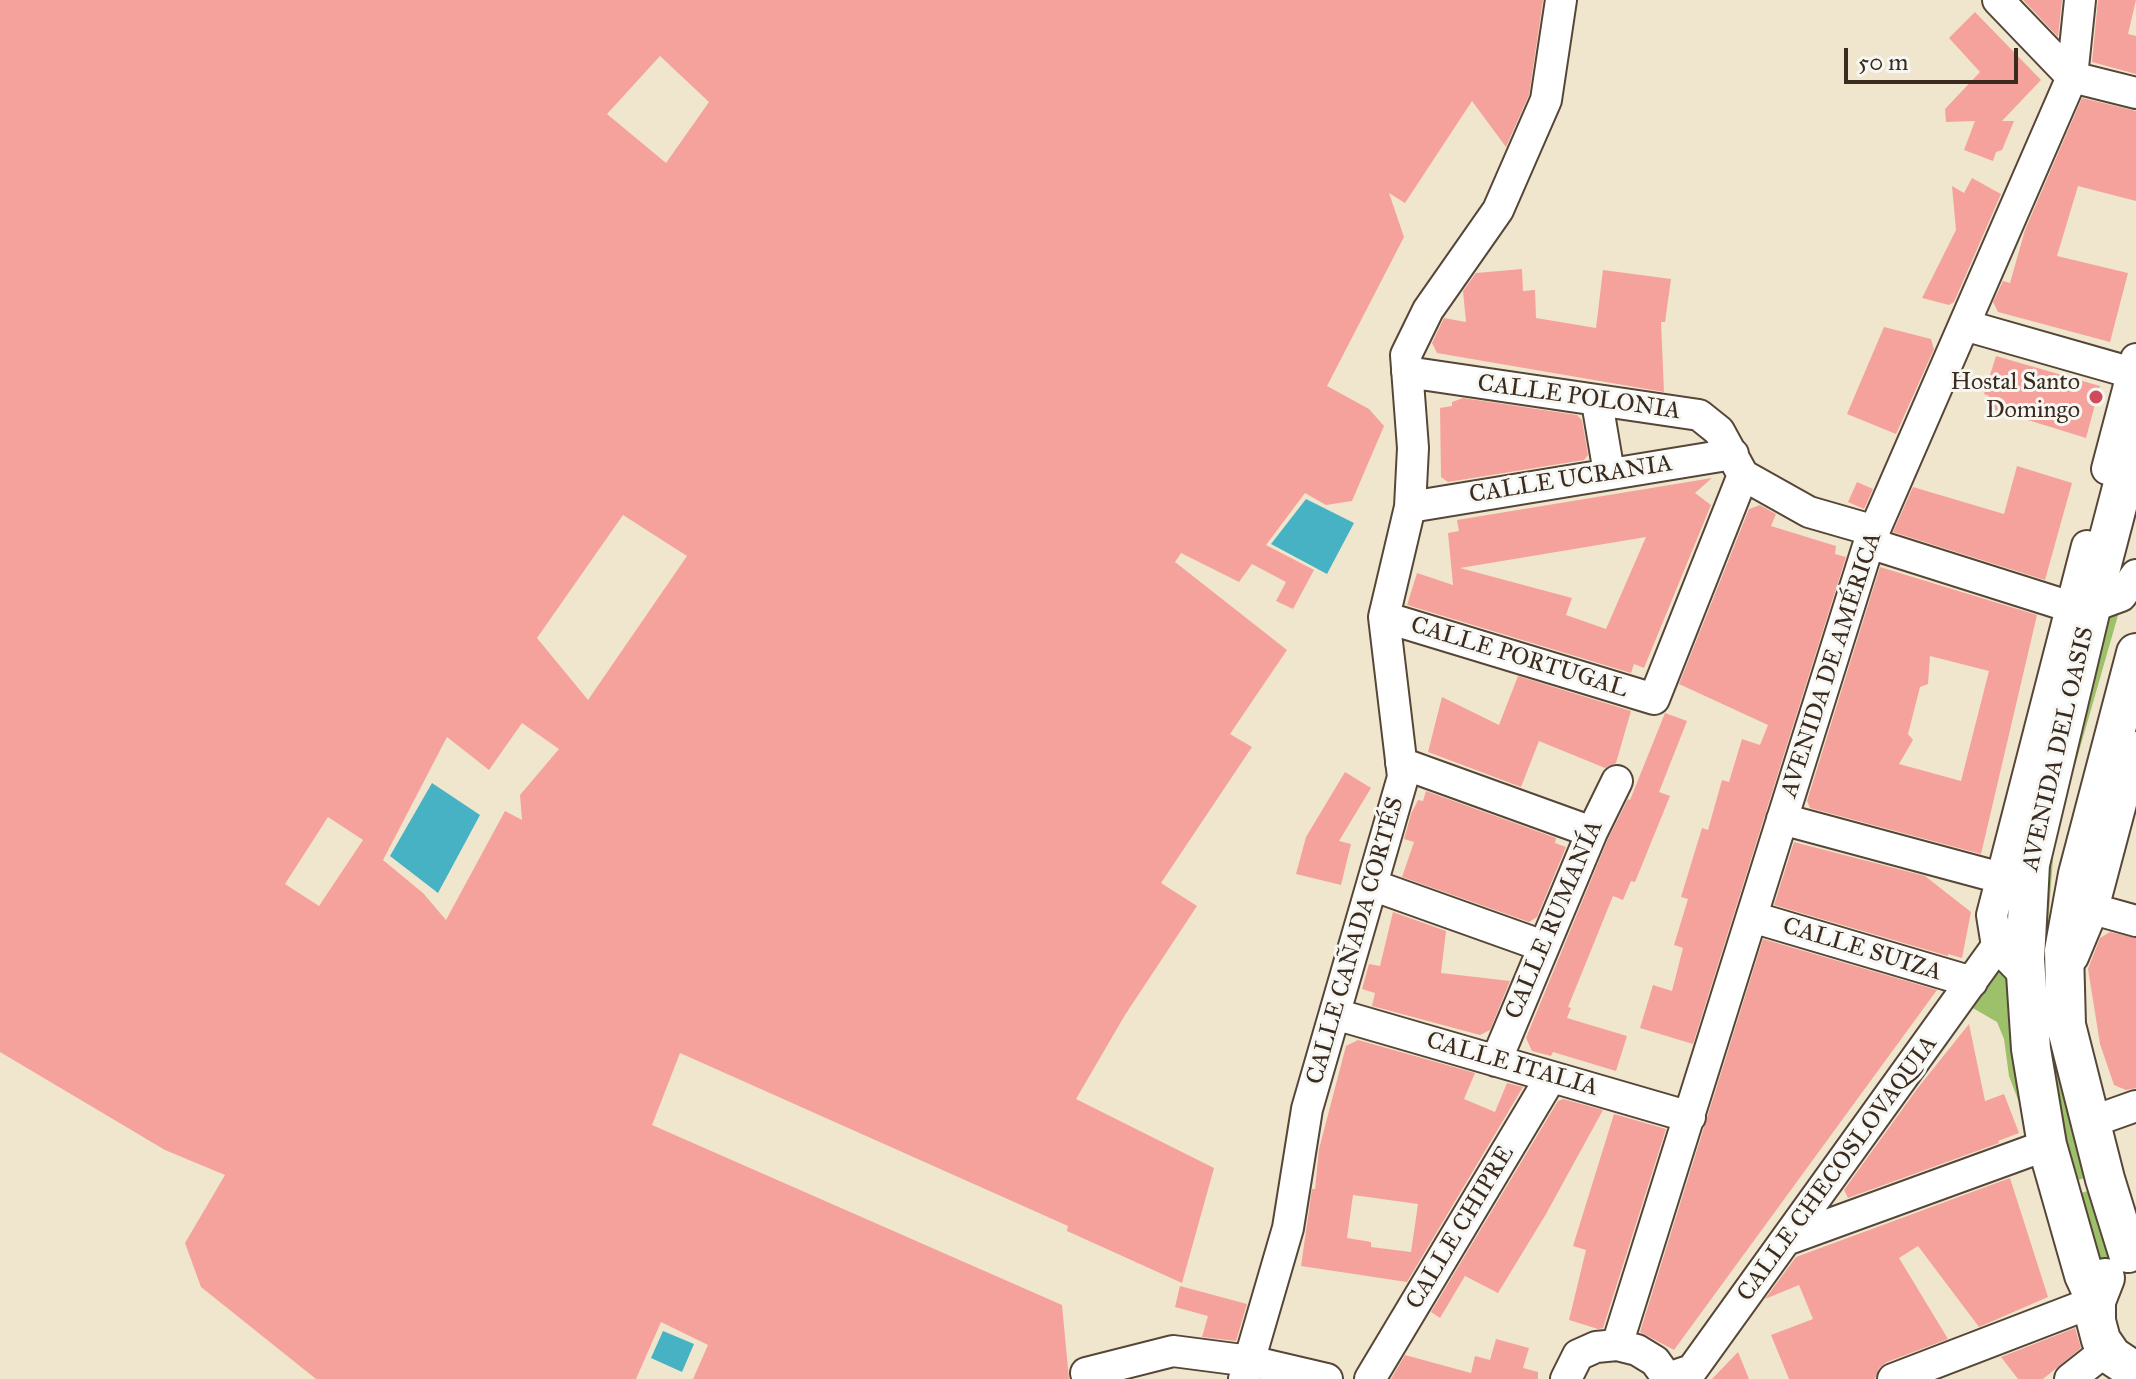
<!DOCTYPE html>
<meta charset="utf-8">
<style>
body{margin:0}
#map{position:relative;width:2136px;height:1379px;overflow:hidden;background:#f0e6cd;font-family:"IM FELL Great Primer",serif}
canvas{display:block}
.scale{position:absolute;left:1844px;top:48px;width:174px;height:36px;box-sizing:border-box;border:4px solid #3b2a1e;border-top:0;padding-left:10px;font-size:24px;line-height:28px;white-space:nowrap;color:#3b2a1e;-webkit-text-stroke:6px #f6f6f2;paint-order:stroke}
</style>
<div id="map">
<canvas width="2136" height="1379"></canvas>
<div class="scale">50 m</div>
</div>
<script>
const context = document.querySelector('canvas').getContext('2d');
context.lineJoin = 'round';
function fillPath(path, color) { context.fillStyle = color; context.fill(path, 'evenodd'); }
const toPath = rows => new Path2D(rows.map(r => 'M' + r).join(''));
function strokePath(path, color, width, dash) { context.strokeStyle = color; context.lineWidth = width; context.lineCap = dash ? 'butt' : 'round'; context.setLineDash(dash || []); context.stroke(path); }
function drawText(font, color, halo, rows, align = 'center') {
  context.font = font + ' "IM FELL Great Primer",serif'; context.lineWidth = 6; context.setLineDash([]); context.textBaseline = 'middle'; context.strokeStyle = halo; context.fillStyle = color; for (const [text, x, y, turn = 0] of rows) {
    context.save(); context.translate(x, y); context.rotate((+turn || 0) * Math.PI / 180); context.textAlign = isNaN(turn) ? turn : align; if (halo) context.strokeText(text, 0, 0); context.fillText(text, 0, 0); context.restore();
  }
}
fillPath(toPath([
 [2121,605,2055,835,2107,611],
 [2043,857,2053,859,2048,923,2048,1027,2090,1176,2067,1184,2044,1069],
 [2003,969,2018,991,2029,1129,2009,1076,2004,1039,1997,1022,1971,1007,1998,970],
 [2095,1189,2116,1258,2097,1281,2070,1196]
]), '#9dc16b');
fillPath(toPath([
 [1306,499,1354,523,1327,574,1271,544],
 [432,783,480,815,438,893,390,856],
 [663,1331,694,1344,682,1372,651,1358]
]), '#47b2c4');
fillPath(toPath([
 [0,0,1543,0,1529,95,1506,147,1472,101,1405,203,1389,193,1404,237,1327,386,1369,409,1384,426,1352,501,1326,505,1305,493,1266,545,1314,570,1293,609,1276,601,1286,582,1252,564,1239,582,1181,553,1175,562,1287,650,1230,734,1252,747,1161,883,1197,906,1125,1015,1076,1099,1214,1168,1182,1283,1067,1231,1068,1226,680,1053,652,1125,1062,1305,1069,1379,693,1379,708,1345,661,1322,636,1379,316,1379,201,1287,185,1243,225,1175,165,1150,0,1052],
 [660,56,709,102,666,163,607,114],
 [623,515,687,556,588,700,537,638],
 [522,723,559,749,520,795,522,820,505,811,446,920,423,893,383,860,447,737,489,770],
 [328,817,363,840,319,906,285,884],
 [2023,0,2062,0,2058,37],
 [2098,0,2136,0,2128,34,2136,36,2136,74,2092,62],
 [1975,12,2041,80,2002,121,2014,121,2002,150,1996,152,1993,161,1964,150,1975,121,1946,122,1945,109,1980,72,1949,38],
 [2082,98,2136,111,2136,201,2078,186,2057,256,2128,273,2110,342,1998,312,1993,302,2003,281,2010,283,2025,230],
 [1972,178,2001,194,1954,302,1949,305,1922,298,1956,230,1952,186,1964,193],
 [1522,269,1523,291,1535,290,1536,318,1596,328,1603,270,1671,279,1665,322,1661,322,1664,392,1437,353,1432,343,1444,318,1466,322,1463,291,1476,273],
 [1884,327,1931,339,1934,349,1896,434,1847,414],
 [1996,356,2100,386,2086,438,1986,407,1989,396,1984,394],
 [1463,398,1577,415,1582,420,1588,455,1584,460,1448,482,1441,477,1440,408,1452,406,1452,402],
 [2017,466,2072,483,2045,580,1893,532,1913,487,2004,514],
 [1712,478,1695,493,1711,505,1644,668,1634,664,1631,673,1407,605,1417,573,1453,585,1448,533,1459,531,1457,520],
 [1646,537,1606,629,1566,615,1572,598,1460,568],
 [1857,482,1873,489,1864,509,1848,502],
 [1760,505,1776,514,1771,526,1836,546,1835,554,1846,557,1693,1044,1640,1028,1653,985,1672,991,1683,948,1674,945,1688,899,1681,897,1702,828,1708,830,1722,780,1729,782,1742,739,1760,745,1768,725,1679,684,1749,509],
 [1880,567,2037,615,1981,854,1810,808,1807,801],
 [1930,656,1989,671,1961,781,1899,764,1913,740,1908,734,1920,687,1928,684],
 [1518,676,1631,711,1616,763,1605,768,1539,741,1521,787,1428,752,1442,697,1499,725],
 [1665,713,1687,721,1659,792,1670,796,1635,882,1631,881,1623,900,1613,896,1568,1007,1571,1008,1567,1018,1627,1036,1616,1071,1553,1052,1551,1056,1532,1051,1526,1038,1608,839,1628,799,1630,800],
 [1345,772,1371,788,1339,841,1351,844,1341,885,1296,874,1306,837],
 [1426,791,1556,838,1555,843,1566,847,1537,917,1529,922,1402,877,1414,842,1404,839,1411,814,1418,800,1423,801],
 [1794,842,1925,876,1971,912,1962,958,1948,954,1948,956,1774,905],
 [1393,912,1446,931,1441,973,1510,981,1490,1030,1480,1035,1372,1006,1375,993,1362,989,1369,964,1380,966],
 [2110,932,2136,938,2136,1088,2126,1090,2114,1085,2100,1044,2088,969,2100,938],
 [1763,939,1937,990,1674,1350,1640,1332],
 [1969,1024,1985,1101,2004,1094,2019,1133,1998,1141,1999,1143,1848,1198,1844,1190,1917,1089],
 [1358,1040,1475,1073,1464,1099,1495,1112,1507,1083,1523,1087,1407,1282,1301,1266,1312,1189,1315,1189,1319,1149,1346,1046],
 [1353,1195,1418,1204,1411,1252,1371,1247,1371,1242,1347,1238],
 [1563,1099,1603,1110,1546,1214,1498,1293,1465,1276,1440,1318,1431,1312,1558,1101],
 [1614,1114,1666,1129,1603,1328,1598,1329,1569,1320,1586,1250,1573,1246],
 [2010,1178,2048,1297,1979,1327,1918,1246,1899,1258,1948,1339,1887,1362,1879,1368,1875,1379,1789,1379,1771,1335,1813,1319,1799,1285,1765,1299,1796,1257],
 [1180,1286,1247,1304,1236,1341,1202,1337,1208,1316,1175,1307],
 [2075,1328,2081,1348,2043,1379,2018,1379,2001,1357],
 [1496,1339,1529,1348,1523,1368,1538,1372,1538,1379,1391,1379,1405,1355,1471,1373,1475,1356,1490,1360],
 [1738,1352,1749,1379,1712,1379]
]), '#f5a29d');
const minor = toPath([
 [1998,0,2072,77,2136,93],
 [1964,325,2136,374],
 [1407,372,1699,415,1719,431,1743,475,1809,512,1875,531],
 [1597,402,1609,473],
 [2107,469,2136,359],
 [1410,507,1733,454],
 [1869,543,2071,607,2091,607,2121,596,2136,575],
 [1384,617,1654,699,1743,475],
 [1401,763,1592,832],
 [1782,819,2001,878,2018,870],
 [1372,885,1543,946],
 [2093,909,2136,921],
 [1752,917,1972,982],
 [2073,957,2093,909,2136,747],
 [2026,976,1997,946,1992,915,2087,546],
 [1335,1014,1690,1117],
 [1496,1061,1592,832,1617,781],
 [2091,1122,2136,1106],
 [1786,1240,2047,1145],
 [1617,1345,1869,543,2072,77,2080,0],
 [1086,1373,1173,1351,1250,1361,1327,1379],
 [1668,1378,1692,1370,1997,946],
 [1244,1379,1288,1228,1307,1109,1403,777,1384,617,1410,507,1413,448,1406,355,1428,310,1498,210,1546,100,1561,0],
 [1370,1379,1551,1077],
 [1566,1379,1578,1355,1596,1347,1617,1345,1637,1350,1655,1361,1668,1379],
 [1893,1379,2096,1301],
 [2070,1379,2108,1349]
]);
const major = toPath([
 [2128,1253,2105,1179,2066,1025,2064,951,2078,874,2136,653],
 [2105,1278,2096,1301,2096,1321,2101,1340,2112,1356,2136,1372],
 [2096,1301,2084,1275,2047,1145,2031,1049,2025,959,2030,864,2097,583,2136,434]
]);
strokePath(minor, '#564638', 34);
strokePath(major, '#564638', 42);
strokePath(minor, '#fff', 30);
strokePath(major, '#fff', 38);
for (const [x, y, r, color] of [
 [2096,397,8,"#d1495b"]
]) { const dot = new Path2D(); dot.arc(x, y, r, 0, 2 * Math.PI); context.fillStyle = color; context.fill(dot); strokePath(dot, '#f6f6f2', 3); }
drawText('24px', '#3b2a1e', '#f6f6f2', [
 ["Hostal Santo",2080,383],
 ["Domingo",2080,411]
], 'right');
drawText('24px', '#3b2a1e', '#f6f6f2', [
 ["CALLE POLONIA",1579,398,8],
 ["CALLE UCRANIA",1571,480,-9],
 ["CALLE PORTUGAL",1519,658,17],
 ["AVENIDA DE AMÉRICA",1832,665,-72],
 ["AVENIDA DEL OASIS",2059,749,-77],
 ["CALLE RUMANÍA",1555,920,-67],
 ["CALLE CAÑADA CORTÉS",1356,941,-74],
 ["CALLE SUIZA",1862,950,17],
 ["CALLE ITALIA",1512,1065,16],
 ["CALLE CHECOSLOVAQUIA",1838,1169,-54],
 ["CALLE CHIPRE",1461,1228,-59]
]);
</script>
